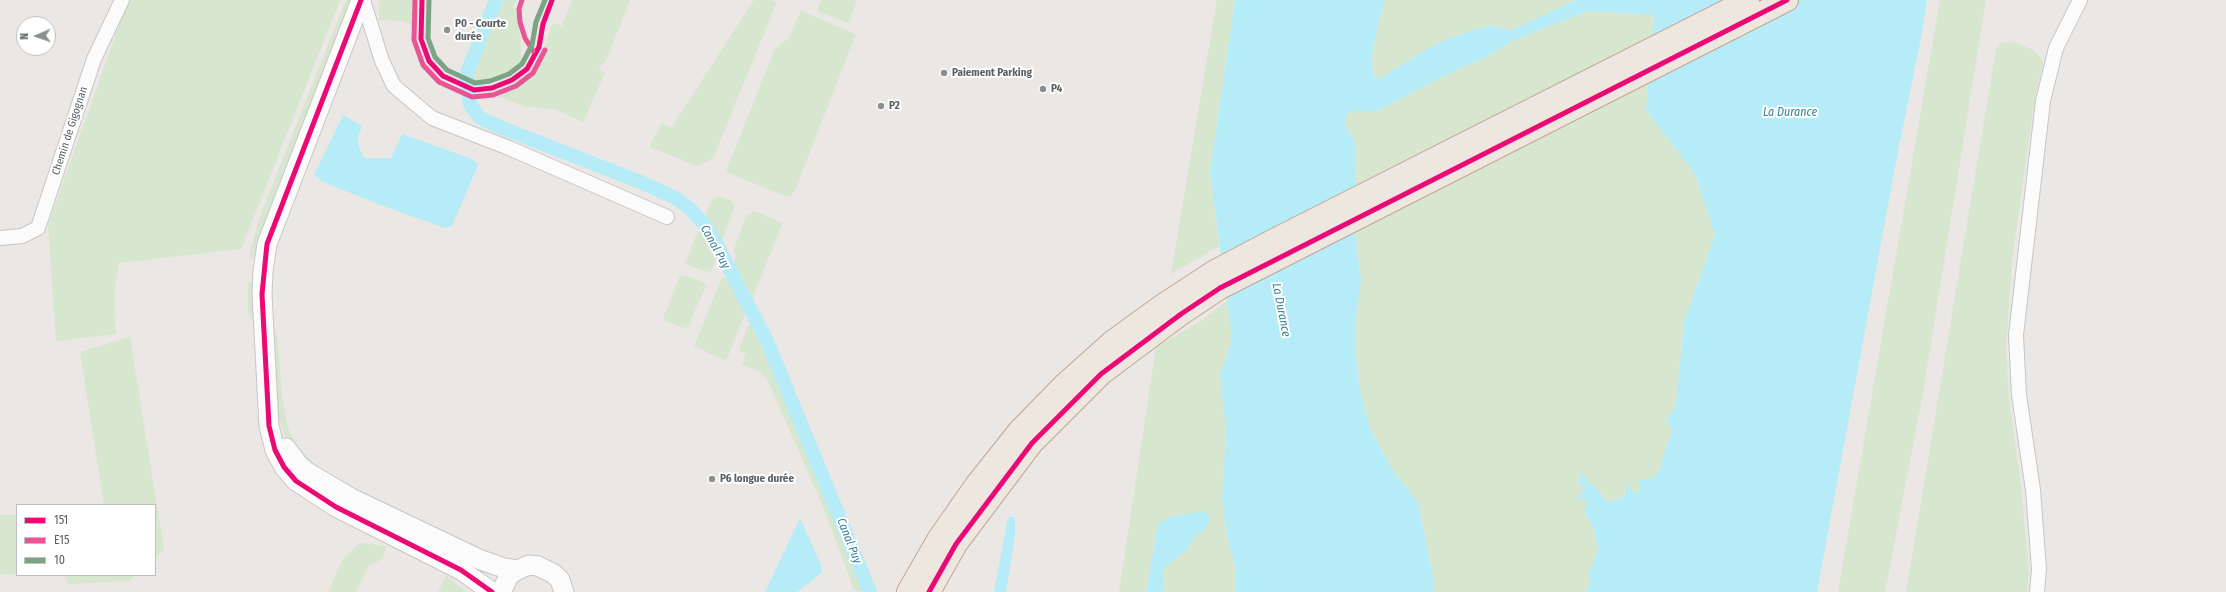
<!DOCTYPE html>
<meta charset="utf-8">
<style>
body{margin:0}
#map{position:relative;width:2226px;height:592px;overflow:hidden;background:#eae7e4;font-family:"Fira Sans Condensed",sans-serif}
canvas{display:block}
.legend{position:absolute;left:16px;top:504px;width:140px;height:72px;box-sizing:border-box;background:#fff;border:1px solid #bdbfc1;margin:0;padding:5px 7px;list-style:none;font-size:12px;color:#5a6063}
.legend li{display:flex;align-items:center;gap:8px;height:20px}
.legend b{width:20px;border:1px solid #bdbfc1}
.north{position:absolute;left:16px;top:16px;width:40px;height:40px;box-sizing:border-box;background:#fff;border:1px solid #bdbfc1;border-radius:50%;rotate:268deg;font-size:11px;font-weight:700;line-height:16px;text-align:center;color:#5a6063}
.north::after{content:'';display:block;margin:auto;width:14px;height:18px;background:#8c8f90;clip-path:polygon(50% 0,100% 100%,50% 72%,0 100%)}
</style>
<div id="map">
<canvas width="2226" height="592"></canvas>
<ul class="legend">
<li><b style="height:5px;background:#ec0975"></b>151</li>
<li><b style="height:5px;background:#e85595"></b>E15</li>
<li><b style="height:5px;background:#7ba485"></b>10</li>
</ul>
<div class="north">N</div>
</div>
<script>
const context = document.querySelector('canvas').getContext('2d');
context.lineJoin = 'round';
function fillPath(path, color) { context.fillStyle = color; context.fill(path, 'evenodd'); }
const toPath = rows => new Path2D(rows.map(r => 'M' + r).join(''));
function strokePath(path, color, width, dash) { context.strokeStyle = color; context.lineWidth = width; context.lineCap = dash ? 'butt' : 'round'; context.setLineDash(dash || []); context.stroke(path); }
function drawText(font, color, halo, rows, align = 'center') {
  context.font = font + ' "Fira Sans Condensed",sans-serif'; context.lineWidth = 4; context.setLineDash([]); context.textBaseline = 'middle'; context.strokeStyle = halo; context.fillStyle = color; for (const [text, x, y, turn = 0] of rows) {
    context.save(); context.translate(x, y); context.rotate((+turn || 0) * Math.PI / 180); context.textAlign = isNaN(turn) ? turn : align; if (halo) context.strokeText(text, 0, 0); context.fillText(text, 0, 0); context.restore();
  }
}
fillPath(toPath([
 [128,0,340,0,241,249,119,263,114,293,116,334,56,341,48,225],
 [346,0,355,0,258,251,251,261,250,253,259,219],
 [379,0,417,0,415,27,403,21,379,20],
 [503,0,516,0,513,8,518,10,522,64,508,75,490,82,481,83,471,79],
 [572,0,630,0,605,63,604,61,599,70,605,73,583,122,555,109,526,107,486,92,506,88,529,73,541,56,553,23,562,26],
 [754,0,772,0,777,2,713,158,698,166,649,147,662,123,671,128],
 [821,0,857,0,849,23,817,11],
 [1217,0,1235,0,1210,172,1219,246,1171,274],
 [1385,0,1576,0,1514,29,1507,30,1494,26,1447,39,1427,49,1379,79,1373,76,1372,56,1380,17],
 [1940,0,1986,0,1923,393,1885,592,1838,592],
 [801,11,856,34,795,190,791,196,785,196,726,172,775,49,789,38],
 [1588,11,1654,14,1646,110,1696,176,1715,235,1684,322,1676,405,1669,416,1672,433,1665,449,1661,467,1655,476,1648,480,1640,481,1638,482,1642,487,1636,493,1624,488,1625,496,1610,502,1606,501,1603,495,1582,478,1578,483,1584,490,1578,501,1583,498,1589,503,1585,512,1593,528,1596,542,1599,546,1589,575,1589,586,1585,592,1434,592,1433,577,1419,506,1409,490,1395,474,1371,431,1361,395,1356,360,1356,317,1360,266,1354,224,1356,147,1354,139,1345,126,1346,115,1353,111,1375,112,1383,108,1456,70,1487,57,1514,40],
 [2014,42,2031,49,2042,58,2043,65,2035,96,2012,261,2006,348,2009,399,2020,478,2029,570,2027,592,1906,592,1996,49,2002,43],
 [718,196,730,200,735,206,721,243,705,217,711,201],
 [754,211,783,223,750,303,733,268,736,256,733,252,745,219,749,214],
 [702,227,717,254,711,273,685,264,696,236],
 [730,271,748,307,726,361,694,346,722,277,727,280],
 [683,275,704,282,706,285,687,329,667,322,663,318,680,276],
 [248,281,253,284,255,321,250,318,248,313],
 [1228,300,1232,340,1220,375,1226,431,1222,501,1227,536,1235,565,1235,592,1163,592,1164,567,1186,551,1195,537,1206,528,1204,511,1158,524,1146,592,1119,592,1156,347,1201,321],
 [752,323,859,578,866,592,853,590,851,581,819,497,767,379,761,372,742,365,746,353,739,351,747,327],
 [270,332,277,335,278,341,282,397,289,431,297,445,310,460,358,498,290,448,277,416],
 [130,337,164,550,155,557,155,505,104,505,80,352],
 [0,515,17,515,17,575,0,574],
 [360,543,386,546,383,558,369,566,356,592,328,592,344,557],
 [21,575,135,575,129,581,68,584,64,576],
 [446,576,466,592,438,592]
]), '#d7e6cf');
fillPath(toPath([
 [1235,0,1385,0,1380,17,1372,56,1373,76,1379,79,1427,49,1447,39,1487,26,1494,26,1507,30,1514,29,1576,0,1927,0,1922,33,1897,156,1817,592,1585,592,1589,586,1589,575,1599,546,1596,542,1593,528,1584,512,1588,503,1583,498,1576,500,1584,490,1577,480,1581,478,1579,475,1584,474,1588,483,1594,485,1606,501,1610,502,1625,496,1625,486,1632,487,1632,492,1640,491,1641,487,1638,482,1640,480,1648,480,1655,476,1661,467,1665,449,1672,433,1671,427,1667,423,1669,416,1676,405,1684,322,1715,235,1696,176,1646,110,1654,15,1588,11,1514,40,1487,57,1456,70,1383,108,1375,112,1353,111,1346,115,1345,126,1354,139,1356,147,1354,224,1361,280,1356,317,1356,360,1361,395,1371,431,1395,474,1409,490,1419,506,1433,577,1434,592,1235,592,1235,565,1227,536,1222,501,1226,431,1220,375,1232,340,1210,172],
 [343,115,362,126,358,137,359,148,364,158,391,158,402,134,472,159,478,165,452,226,445,228,378,204,323,182,314,175],
 [1204,511,1211,516,1206,528,1195,537,1186,551,1164,567,1163,592,1146,592,1158,524,1170,517],
 [1008,517,1015,517,1015,536,1006,592,994,592],
 [800,518,821,565,822,573,797,592,765,592]
]), '#b6ecf7');
strokePath(toPath([
 [496,0,466,75,470,104,479,117,497,126,643,183,677,199,689,208,704,224,716,243,767,341,870,592]
]), '#b6ecf7', 14);
const street = toPath([
 [363,0,382,61,394,86,432,118,509,148,667,217],
 [0,238,22,236,38,228,94,59,122,0],
 [2037,592,2039,569,2033,490,2019,395,2016,335,2043,101,2056,48,2080,0]
]);
const secondary = toPath([
 [361,0,267,244,263,271,262,294,269,426,275,450,284,467,296,481,336,507,461,570,492,592],
 [286,448,298,464,307,472,351,498,481,560,504,568,517,570],
 [501,592,509,576,517,570,529,565,538,566,554,574,560,580,564,592]
]);
const highway = toPath([
 [908,592,939,538,976,485,1019,431,1064,385,1112,342,1163,305,1215,271,1272,241,1748,0],
 [929,592,956,544,1032,443,1101,374,1181,314,1220,288,1787,0]
]);
strokePath(street, '#c6c6c6', 16);
strokePath(secondary, '#c6c6c6', 21);
strokePath(highway, '#c2a692', 24);
strokePath(street, '#fcfbfb', 14);
strokePath(secondary, '#fcfbfb', 19);
strokePath(highway, '#eee7e0', 22);
strokePath(toPath([
 [361,0,267,244,262,294,269,426,275,450,284,467,296,481,336,507,461,570,492,592],
 [422,0,421,39,429,61,443,76,474,90,492,88,512,80,527,69,539,47,543,24,552,0],
 [929,592,956,544,1032,443,1101,374,1181,314,1220,288,1787,0]
]), '#ec0975', 5);
strokePath(toPath([
 [415,0,414,40,423,65,439,82,472,97,493,95,516,86,533,73,545,50],
 [522,0,519,9,520,22,525,38,533,51]
]), '#e85595', 5);
strokePath(toPath([
 [429,1,428,38,435,57,447,70,475,83,490,81,509,74,522,64,532,45,536,22,545,0]
]), '#7ba485', 5);
for (const [x, y, r, color] of [
 [447,30,4,"#8c8f90"],
 [944,73,4,"#8c8f90"],
 [1043,89,4,"#8c8f90"],
 [881,106,4,"#8c8f90"],
 [712,479,4,"#8c8f90"]
]) { const dot = new Path2D(); dot.arc(x, y, r, 0, 2 * Math.PI); context.fillStyle = color; context.fill(dot); strokePath(dot, '#fff', 1.5); }
drawText('bold 11px', '#5a6063', '#fff', [
 ["P0 - Courte",455,24],
 ["durée",455,37],
 ["Paiement Parking",952,73],
 ["P4",1051,89],
 ["P2",889,106],
 ["P6 longue durée",720,479]
], 'left');
drawText('11px', '#5a6063', '#fff', [
 ["Chemin de Gigognan",70,131,-72]
]);
drawText('italic 12px', '#347f98', '#fff', [
 ["La Durance",1790,113],
 ["Canal Puy",715,247,61],
 ["La Durance",1281,310,79],
 ["Canal Puy",849,541,68]
]);
</script>
